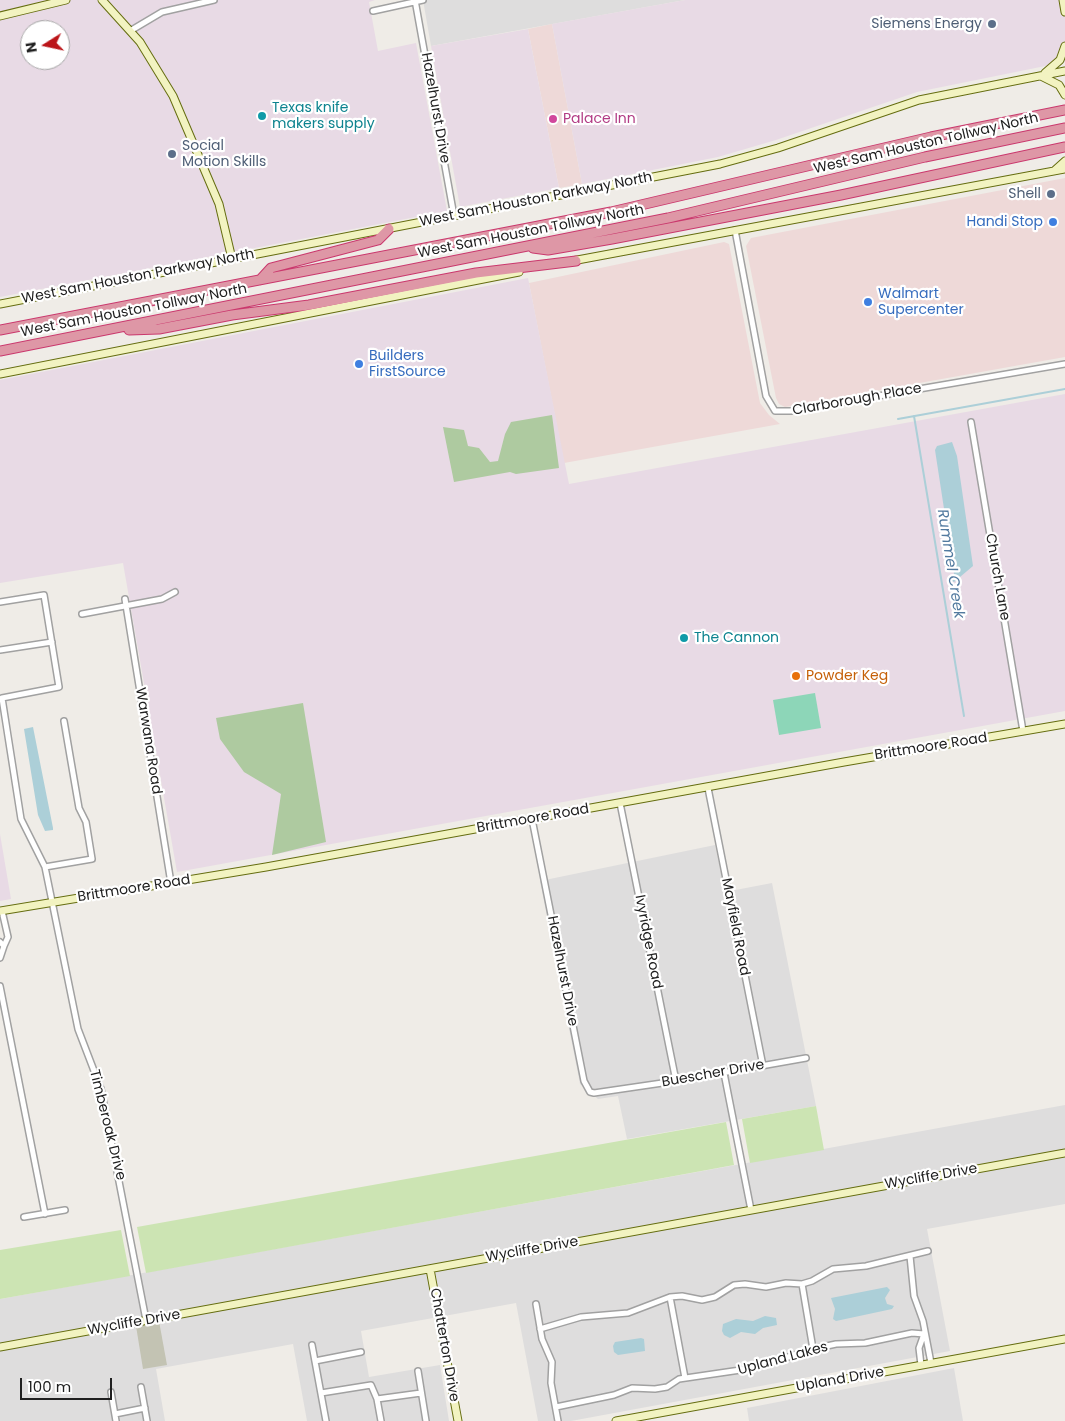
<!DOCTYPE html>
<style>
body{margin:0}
#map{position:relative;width:1065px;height:1421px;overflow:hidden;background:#efece7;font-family:Poppins,sans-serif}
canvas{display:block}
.north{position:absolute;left:20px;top:20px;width:50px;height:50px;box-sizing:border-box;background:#fff;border:1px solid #a6a6a6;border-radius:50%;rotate:260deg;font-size:14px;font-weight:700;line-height:20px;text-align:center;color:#202020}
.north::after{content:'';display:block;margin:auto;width:18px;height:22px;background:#bb1418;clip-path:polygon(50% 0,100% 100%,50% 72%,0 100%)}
.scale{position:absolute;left:20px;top:1378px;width:92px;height:22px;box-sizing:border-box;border:2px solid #202020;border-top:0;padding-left:6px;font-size:15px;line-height:18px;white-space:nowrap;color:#202020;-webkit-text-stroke:4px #fff;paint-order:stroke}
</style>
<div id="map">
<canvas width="1065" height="1421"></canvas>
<div class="north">N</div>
<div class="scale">100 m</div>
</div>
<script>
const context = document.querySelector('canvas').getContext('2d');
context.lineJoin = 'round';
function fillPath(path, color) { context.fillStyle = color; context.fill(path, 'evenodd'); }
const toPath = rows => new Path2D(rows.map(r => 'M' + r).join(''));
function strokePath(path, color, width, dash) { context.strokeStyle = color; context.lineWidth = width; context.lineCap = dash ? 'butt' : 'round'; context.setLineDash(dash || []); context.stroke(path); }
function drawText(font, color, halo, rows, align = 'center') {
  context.font = font + ' Poppins,sans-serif'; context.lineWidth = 4.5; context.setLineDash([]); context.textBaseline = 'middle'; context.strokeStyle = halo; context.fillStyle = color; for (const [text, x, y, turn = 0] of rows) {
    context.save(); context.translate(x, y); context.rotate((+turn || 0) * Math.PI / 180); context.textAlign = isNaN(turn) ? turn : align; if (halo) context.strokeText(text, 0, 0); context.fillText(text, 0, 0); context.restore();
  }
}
fillPath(toPath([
 [423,0,685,0,431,46],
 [715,845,725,892,772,883,816,1106,627,1139,618,1096,598,1099,580,1084,540,881],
 [1065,1105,1065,1204,927,1229,950,1351,571,1421,538,1421,516,1303,361,1331,369,1377,440,1365,449,1421,307,1421,293,1344,156,1369,165,1421,0,1421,0,1299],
 [954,1368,963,1421,749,1421,747,1408]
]), '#dedddd');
fillPath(toPath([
 [552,24,582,184,559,188,528,29],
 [1065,178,1065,357,785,407,779,404,776,398,746,246,751,238],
 [724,242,729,244,760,403,769,415,780,424,564,463,529,283]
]), '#eed9d8');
fillPath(toPath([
 [0,0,375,0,369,2,378,51,416,43,447,211,0,297],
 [30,30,60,30,60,60,30,60],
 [685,0,1065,0,1065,62,917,92,776,140,718,157,582,184,552,24],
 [528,29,559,188,460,207,431,46],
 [528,278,569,484,1065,394,1065,711,177,872,123,563,0,583,0,380],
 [0,834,11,899,0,901]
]), '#e8dae5');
fillPath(toPath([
 [159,1321,167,1365,143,1369,136,1326]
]), '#c3c3b3');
fillPath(toPath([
 [816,1106,824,1150,750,1163,742,1119],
 [726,1122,734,1165,146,1273,137,1227],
 [121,1230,130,1276,0,1299,0,1250]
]), '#cce4b3');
fillPath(toPath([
 [552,415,559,468,516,474,510,472,454,482,443,427,464,430,468,446,479,448,490,462,498,461,505,434,511,422],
 [303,703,326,842,272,855,281,794,244,772,220,739,216,718]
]), '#aecaa0');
fillPath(toPath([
 [815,693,821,728,779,735,773,700]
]), '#8dd6b8');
fillPath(toPath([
 [952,442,957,456,973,566,954,582,951,580,954,574,935,450,937,446],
 [33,727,53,828,53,830,45,831,38,815,24,729],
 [887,1287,890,1290,885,1298,887,1304,894,1306,892,1309,836,1321,833,1319,835,1309,831,1298],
 [765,1316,776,1318,777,1325,763,1328,755,1334,741,1332,730,1338,724,1335,722,1331,723,1324,736,1319,753,1321],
 [641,1338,644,1339,645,1351,618,1355,614,1352,613,1346,615,1342]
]), '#accfd8');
strokePath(toPath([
 [914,416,964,716],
 [898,419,1065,389]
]), '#accfd8', 2);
const street = toPath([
 [415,0,454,216],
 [373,11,423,0],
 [130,31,162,12,214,0],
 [735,230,766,396,775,411,791,411,1065,364],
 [971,422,1023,731],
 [125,599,171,883],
 [0,602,44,595,59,687,2,698,21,819,45,867,78,1029,101,1089,146,1320],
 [82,614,162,599,175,592],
 [0,650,52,642],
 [708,788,763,1066],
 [620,803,676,1081],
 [532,819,584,1081,590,1092,594,1093,676,1081,806,1058],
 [45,867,92,859,86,822,79,808,64,721],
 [0,942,4,946,8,937,2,911],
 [0,958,4,946],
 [0,986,45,1214],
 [724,1073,751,1210],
 [24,1217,65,1210],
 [910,1256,914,1296,923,1321,931,1363],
 [802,1284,813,1349],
 [670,1297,685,1378],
 [536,1304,542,1339,552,1362,551,1383,558,1421],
 [540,1329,581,1317,628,1313,670,1297,682,1296,702,1300,715,1297,734,1285,745,1284,766,1287,786,1283,802,1284,812,1281,833,1269,866,1266,928,1251],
 [312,1345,326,1421],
 [315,1361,361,1352],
 [921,1365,919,1348,924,1334],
 [418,1371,426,1421],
 [141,1387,147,1421],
 [111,1392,116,1421],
 [321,1393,371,1385,377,1399,381,1421],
 [377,1399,421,1393],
 [556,1407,614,1395,632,1388,655,1389,667,1387,679,1379,754,1368,813,1349,836,1344,865,1343,912,1333,924,1334],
 [115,1414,145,1408]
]);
const secondary = toPath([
 [102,0,140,42,173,96,219,204,232,259],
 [1063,0,1065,12],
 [0,16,66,0],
 [1045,73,1060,60,1065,46],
 [1041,76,1059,85,1065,95],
 [1055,170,1065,161],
 [572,261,1065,169],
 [0,304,720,164,778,148,919,100,1065,71],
 [0,374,519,272],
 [0,911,266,867,844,762,1065,724],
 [430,1269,458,1421],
 [0,1347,1065,1153],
 [616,1421,1065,1339]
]);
const highway = toPath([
 [533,248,548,250,612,239,841,195,1065,147],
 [260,280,271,268,378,240,389,229],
 [0,330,611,212,931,137,1065,110],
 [129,330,159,329,232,315,309,305,476,273,576,261],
 [0,351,668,218,925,157,1065,128]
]);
strokePath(street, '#a1a1a1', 8);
strokePath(secondary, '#656d10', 9);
strokePath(highway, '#ca386d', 11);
strokePath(street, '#fff', 5);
strokePath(secondary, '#f2f3c1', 7);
strokePath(highway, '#de97a6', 9);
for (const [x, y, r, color] of [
 [992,24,5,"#5c6f8a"],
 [262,116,5,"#0f9aa8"],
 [553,119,5,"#d1479c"],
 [172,154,5,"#5c6f8a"],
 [1051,194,5,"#5c6f8a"],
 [1053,222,5,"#3f7fe0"],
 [868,302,5,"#3f7fe0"],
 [359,364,5,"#3f7fe0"],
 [684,638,5,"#0f9aa8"],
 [796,676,5,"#e8710a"]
]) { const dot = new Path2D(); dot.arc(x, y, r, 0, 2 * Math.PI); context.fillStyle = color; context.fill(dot); strokePath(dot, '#fff', 2); }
drawText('14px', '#4e5e75', '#fff', [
 ["Siemens Energy",982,24],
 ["Social",182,146,"left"],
 ["Motion Skills",182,162,"left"],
 ["Shell",1041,194]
], 'right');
drawText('14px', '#0d838f', '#fff', [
 ["Texas knife",272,108],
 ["makers supply",272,124],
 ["The Cannon",694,638]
], 'left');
drawText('14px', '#202020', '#fff', [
 ["Hazelhurst Drive",435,108,80],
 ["West Sam Houston Tollway North",926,144,-13],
 ["West Sam Houston Parkway North",536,200,-11],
 ["West Sam Houston Tollway North",531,232,-11],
 ["West Sam Houston Parkway North",138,277,-11],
 ["West Sam Houston Tollway North",134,311,-11],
 ["Clarborough Place",857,400,-10],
 ["Church Lane",997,577,80],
 ["Warwana Road",148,741,81],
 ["Brittmoore Road",931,747,-9],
 ["Brittmoore Road",533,819,-10],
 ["Brittmoore Road",134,889,-9],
 ["Mayfield Road",735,927,79],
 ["Ivyridge Road",648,942,79],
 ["Hazelhurst Drive",562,971,79],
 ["Buescher Drive",713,1074,-10],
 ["Timberoak Drive",107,1125,76],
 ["Wycliffe Drive",931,1177,-10],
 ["Wycliffe Drive",532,1250,-10],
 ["Wycliffe Drive",134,1323,-10],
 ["Chatterton Drive",444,1345,80],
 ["Upland Lakes",783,1359,-15],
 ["Upland Drive",840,1380,-10]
]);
drawText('14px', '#b23c85', '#fff', [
 ["Palace Inn",563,119]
], 'left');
drawText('14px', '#366cbe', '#fff', [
 ["Handi Stop",1043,222,"right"],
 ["Walmart",878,294],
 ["Supercenter",878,310],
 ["Builders",369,356],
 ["FirstSource",369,372]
], 'left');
drawText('14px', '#c56008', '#fff', [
 ["Powder Keg",806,676]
], 'left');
drawText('italic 15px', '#527a9f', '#fff', [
 ["Rummel Creek",950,564,81]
]);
</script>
